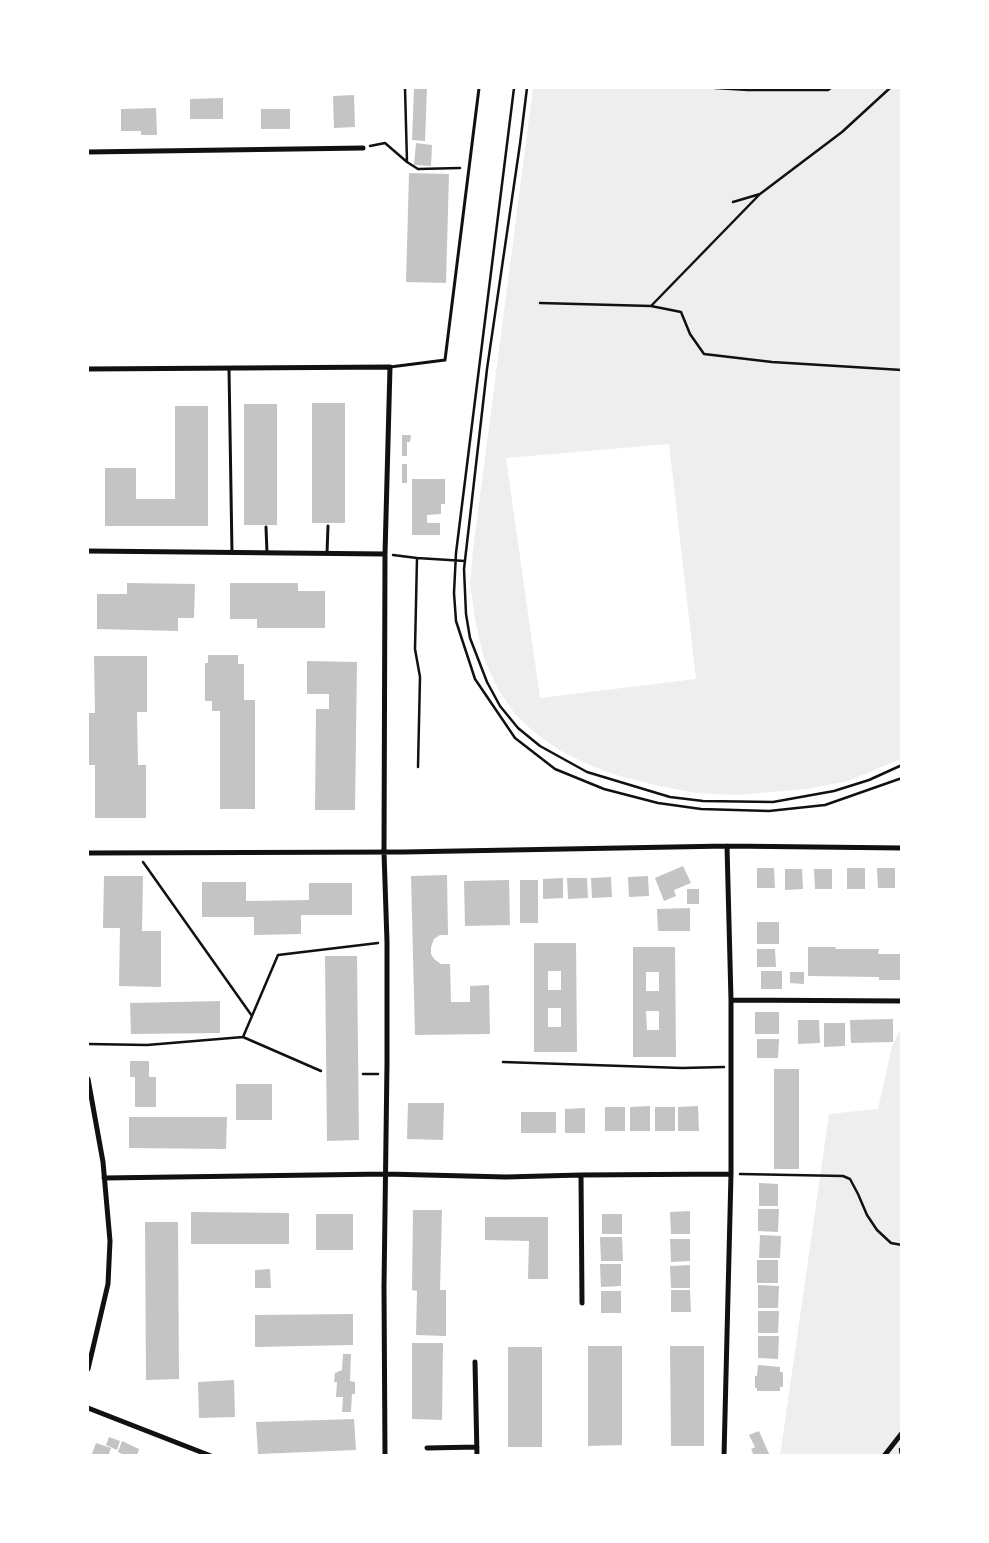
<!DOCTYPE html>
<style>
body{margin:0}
#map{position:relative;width:989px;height:1543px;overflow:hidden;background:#fff;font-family:"Work Sans",sans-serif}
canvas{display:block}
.frame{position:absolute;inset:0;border:89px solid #fff;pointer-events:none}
</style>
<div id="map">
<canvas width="989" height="1543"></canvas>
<div class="frame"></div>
</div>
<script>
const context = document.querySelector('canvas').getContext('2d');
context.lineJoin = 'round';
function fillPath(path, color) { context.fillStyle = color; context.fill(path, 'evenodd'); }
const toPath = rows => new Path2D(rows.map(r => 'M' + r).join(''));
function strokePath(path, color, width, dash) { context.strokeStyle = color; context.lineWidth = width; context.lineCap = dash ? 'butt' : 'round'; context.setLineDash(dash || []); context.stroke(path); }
fillPath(toPath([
 [533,88,901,88,901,759,848,781,807,789,736,795,696,793,659,786,616,775,587,764,559,750,534,732,515,714,499,691,484,659,475,619,470,584,473,550],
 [669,444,696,679,540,698,506,458],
 [901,1028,901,1455,780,1456,829,1114,878,1109,892,1046]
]), '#eee');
fillPath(toPath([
 [414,88,427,88,425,141,412,140],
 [354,95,355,127,334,128,333,96],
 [223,98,223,119,190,119,190,99],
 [156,108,157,135,141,135,141,131,121,131,121,109],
 [261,109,290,109,290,129,261,129],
 [416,143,432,145,431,166,414,165],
 [409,173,449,174,446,283,406,282],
 [312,403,345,403,345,523,312,523],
 [244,404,277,404,277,525,244,525],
 [175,406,208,406,208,526,105,526,105,468,136,468,136,499,175,499],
 [402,435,411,435,410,442,407,442,407,456,402,456],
 [402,464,407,464,407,483,402,483],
 [412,479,445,479,445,504,441,504,441,514,427,515,427,523,440,523,440,535,412,535],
 [127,583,195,584,194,618,178,618,178,631,97,629,97,594,127,594],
 [230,583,298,583,298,591,325,591,325,628,257,628,257,619,230,619],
 [208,655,238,655,238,664,244,664,244,700,255,700,255,809,220,809,220,711,212,711,212,701,205,701,205,663,208,663],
 [94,656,147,656,147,712,137,712,138,765,146,765,146,818,95,818,95,765,89,765,89,733,88,713,95,713],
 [307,661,357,662,355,810,315,810,316,709,329,709,329,694,307,694],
 [683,866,691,883,674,890,676,896,664,901,655,878],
 [757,868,774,868,775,888,757,888],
 [847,868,865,868,865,889,847,889],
 [877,868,895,868,895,888,878,888],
 [785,869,802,869,803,889,785,890],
 [814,869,832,869,832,889,815,889],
 [447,875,448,935,440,935,434,939,431,947,431,954,434,959,441,964,450,964,451,1002,470,1002,470,986,489,985,490,1034,415,1035,411,876],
 [104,876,143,876,142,931,161,931,161,987,119,986,120,928,103,928],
 [648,876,649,896,629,897,628,877],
 [611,877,612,897,592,898,591,878],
 [563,878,563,898,543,899,543,879],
 [567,878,587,878,588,898,568,899],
 [509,880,510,925,465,926,464,881],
 [520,880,538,880,538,923,520,923],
 [202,882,246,882,246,901,309,900,309,883,352,883,352,915,301,915,301,934,254,935,254,917,202,917],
 [687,889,699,889,699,904,687,904],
 [690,908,690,931,658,931,657,909],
 [757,922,779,922,779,944,757,944],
 [534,943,576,943,577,1052,534,1052],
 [548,971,561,971,561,990,548,990],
 [548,1008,561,1008,561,1027,548,1027],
 [633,947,675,947,676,1057,633,1057],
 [646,972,659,972,659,991,646,991],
 [646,1011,659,1011,659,1030,647,1030],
 [808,947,835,947,836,949,879,949,878,954,902,954,902,980,879,980,879,977,808,976],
 [757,949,775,949,776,967,757,967],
 [325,956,357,956,359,1140,327,1141],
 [761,971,782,971,782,989,761,989],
 [790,972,804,972,804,984,790,983],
 [220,1001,220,1033,131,1034,130,1003],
 [755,1012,779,1012,779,1034,755,1034],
 [893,1019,893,1042,851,1043,850,1020],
 [798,1020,819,1020,820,1043,798,1044],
 [824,1023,845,1023,845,1046,824,1047],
 [757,1039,779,1039,778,1058,757,1058],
 [130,1061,149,1061,149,1077,156,1077,156,1107,135,1107,135,1077,130,1077],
 [774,1069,799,1069,799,1169,774,1169],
 [236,1084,272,1084,272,1120,236,1120],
 [408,1103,444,1103,443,1140,407,1139],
 [650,1106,650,1131,630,1131,630,1107],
 [698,1106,699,1131,678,1131,678,1107],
 [605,1107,625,1107,625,1131,605,1131],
 [655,1107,675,1107,675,1131,655,1131],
 [585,1108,585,1133,565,1133,565,1109],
 [521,1112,556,1112,556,1133,521,1133],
 [129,1117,227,1117,226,1149,129,1148],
 [759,1183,778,1184,778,1206,759,1206],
 [758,1209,779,1209,778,1232,758,1231],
 [413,1210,442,1210,440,1290,446,1290,446,1336,416,1335,417,1291,412,1290],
 [690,1211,690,1234,671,1234,670,1212],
 [191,1212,289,1213,289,1244,191,1244],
 [316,1214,353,1214,353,1250,316,1250],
 [602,1214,622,1214,622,1234,602,1234],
 [485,1217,548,1217,548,1279,528,1279,529,1241,485,1240],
 [145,1222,178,1222,179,1379,146,1380],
 [760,1235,781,1236,780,1258,759,1258],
 [600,1237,622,1237,623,1261,601,1261],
 [670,1239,690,1239,690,1261,671,1262],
 [757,1260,778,1260,778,1283,757,1283],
 [600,1264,621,1264,621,1286,601,1287],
 [690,1265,690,1288,671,1288,670,1266],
 [270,1269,271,1288,255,1288,255,1270],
 [758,1285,779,1286,778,1308,758,1308],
 [671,1290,690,1290,691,1312,671,1312],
 [601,1291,621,1291,621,1313,601,1313],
 [758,1311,779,1311,778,1333,758,1333],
 [353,1314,353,1345,255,1347,255,1315],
 [758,1336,779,1336,778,1359,758,1358],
 [412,1343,443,1343,442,1420,412,1419],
 [588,1346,622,1346,622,1445,588,1446],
 [670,1346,704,1346,704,1446,671,1446],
 [508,1347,542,1347,542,1447,508,1447],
 [343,1354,351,1354,350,1381,355,1382,355,1394,352,1394,351,1412,342,1412,343,1397,336,1397,337,1382,334,1382,335,1373,342,1370],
 [758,1365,780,1367,780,1372,783,1372,783,1387,780,1387,780,1391,757,1391,757,1388,755,1388,755,1376,757,1376],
 [234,1380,235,1417,199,1418,198,1382],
 [354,1419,356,1450,258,1454,256,1422],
 [759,1431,770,1456,754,1456,751,1449,755,1447,749,1435],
 [109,1437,120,1441,117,1450,106,1445],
 [122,1441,139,1449,137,1456,126,1456,118,1452],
 [96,1443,111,1448,108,1456,91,1456]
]), '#c4c4c4');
strokePath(toPath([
 [405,88,407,162,418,169,460,168],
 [514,88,456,553,454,593,456,621,475,679,515,738,555,769,604,789,658,803,701,809,769,811,825,805,902,778],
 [527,88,520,144,487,369,464,569,466,614,470,638,487,682,500,706,518,728,540,746,587,772,670,797,703,801,773,802,834,791,869,780,902,765],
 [715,88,748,90,828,90,831,88],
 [370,146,385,143,407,162],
 [733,202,760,194,842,132,890,88],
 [540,303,651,306,681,312,690,334,704,354,772,362,902,370],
 [651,306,759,195],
 [393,555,417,558,415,649,420,677,418,767],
 [417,558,465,561],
 [143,862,252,1016],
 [243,1037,278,955,378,943],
 [88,1044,147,1045,243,1037,321,1071],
 [503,1062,682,1068,724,1067],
 [363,1074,378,1074],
 [740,1174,843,1176,850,1179,858,1194,867,1215,877,1230,891,1243,902,1245],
 [900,1449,901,1456]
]), '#111', 2.5);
strokePath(toPath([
 [390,367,445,360,479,88],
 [229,369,232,553],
 [266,527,267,553],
 [327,553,328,526]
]), '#111', 3);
strokePath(toPath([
 [88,152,363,148],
 [88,369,390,367,385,554,384,852,387,942,387,1063,384,1287,385,1456],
 [88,551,385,554],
 [88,853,404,852,727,846,902,848],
 [731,1000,902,1001],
 [88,1079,103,1162,110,1241,108,1284,88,1369],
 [581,1175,582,1303],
 [104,1178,386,1174,506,1177,581,1175,731,1174],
 [475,1362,477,1456],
 [88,1408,211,1456],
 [427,1448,477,1447],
 [724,1456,731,1174,731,1000,727,846],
 [884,1456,902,1433]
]), '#111', 5);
</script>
